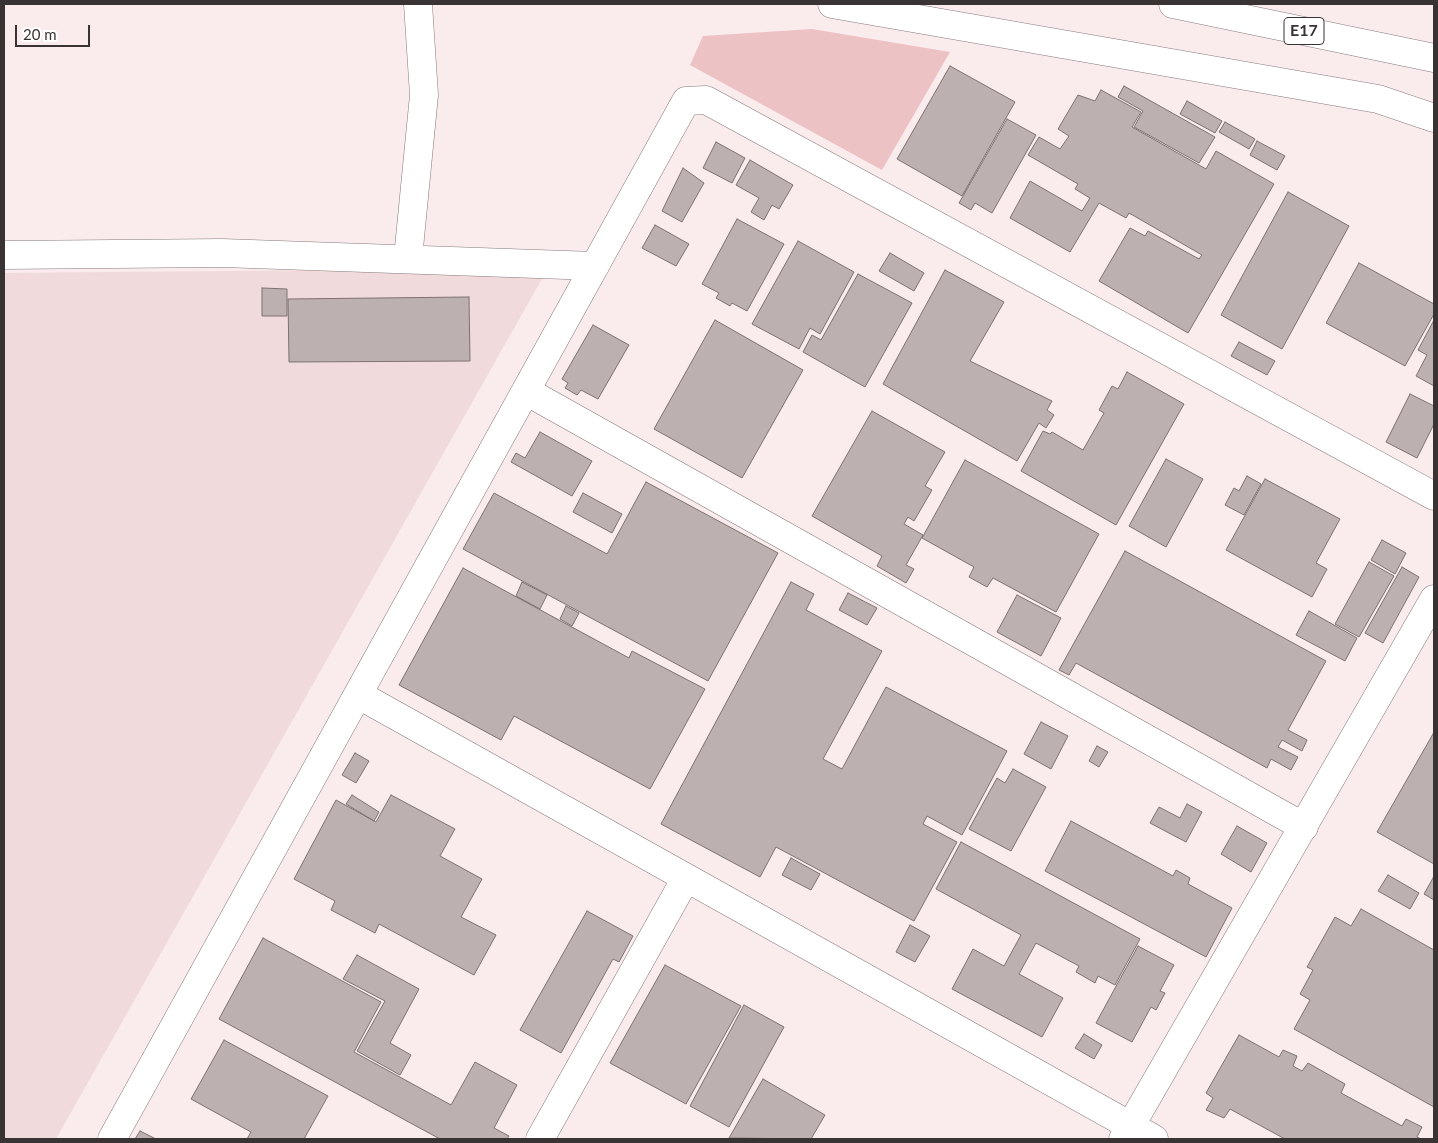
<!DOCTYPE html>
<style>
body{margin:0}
#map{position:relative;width:1438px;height:1143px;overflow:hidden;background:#faebec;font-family:Lato,sans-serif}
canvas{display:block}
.frame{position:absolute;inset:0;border:5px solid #393333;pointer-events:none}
.scale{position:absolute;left:15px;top:25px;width:75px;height:22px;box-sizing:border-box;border:2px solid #393333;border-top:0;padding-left:6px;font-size:15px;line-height:18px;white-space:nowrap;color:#393333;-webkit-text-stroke:4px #fff;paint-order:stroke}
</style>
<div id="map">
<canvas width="1438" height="1143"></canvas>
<div class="frame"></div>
<div class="scale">20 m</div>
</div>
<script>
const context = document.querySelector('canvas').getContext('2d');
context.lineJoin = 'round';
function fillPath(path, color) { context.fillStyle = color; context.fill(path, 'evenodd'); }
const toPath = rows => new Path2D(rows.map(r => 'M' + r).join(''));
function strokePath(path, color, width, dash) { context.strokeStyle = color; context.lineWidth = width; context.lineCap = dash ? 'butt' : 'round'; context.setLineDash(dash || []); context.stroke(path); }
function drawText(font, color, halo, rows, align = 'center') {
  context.font = font + ' Lato,sans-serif'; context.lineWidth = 5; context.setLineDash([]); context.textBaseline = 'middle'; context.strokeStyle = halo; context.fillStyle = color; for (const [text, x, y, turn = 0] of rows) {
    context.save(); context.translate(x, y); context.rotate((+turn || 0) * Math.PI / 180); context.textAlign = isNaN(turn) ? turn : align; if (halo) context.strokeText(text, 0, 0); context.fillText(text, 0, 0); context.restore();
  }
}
fillPath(toPath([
 [332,270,543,277,56,1139,4,1139,4,273]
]), '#f1dadc');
fillPath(toPath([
 [812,29,950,52,882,170,690,65,703,36]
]), '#edc2c5');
const building = toPath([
 [950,66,1015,102,962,196,897,159,950,66],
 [1124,86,1215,137,1199,163,1134,127,1143,111,1118,97,1124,86],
 [1101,90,1141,112,1132,127,1206,169,1216,151,1274,184,1188,333,1099,281,1130,228,1145,236,1148,231,1199,259,1202,255,1129,213,1126,218,1099,203,1070,252,1010,218,1030,181,1082,211,1090,198,1075,189,1078,184,1028,155,1039,137,1060,149,1069,136,1058,129,1078,95,1095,101,1101,90],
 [1187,101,1222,121,1215,133,1180,114,1187,101],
 [1007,119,1036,135,992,213,975,203,971,210,959,203,1007,119],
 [1225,122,1255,139,1249,149,1219,132,1225,122],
 [1257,141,1285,156,1277,170,1250,155,1257,141],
 [716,142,745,158,732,183,703,168,716,142],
 [750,160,793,185,779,209,772,205,764,220,751,212,759,198,736,185,750,160],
 [683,168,704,183,682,222,662,211,683,168],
 [1288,192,1349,226,1282,349,1221,315,1288,192],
 [737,219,784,244,747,311,732,303,730,306,716,298,719,293,702,284,737,219],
 [655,225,689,244,676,266,642,248,655,225],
 [798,241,854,272,820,334,810,328,799,349,752,324,798,241],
 [890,253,924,273,914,291,879,271,890,253],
 [1359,263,1434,304,1434,314,1405,366,1326,323,1359,263],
 [945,270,1004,302,970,361,1052,401,1047,410,1054,415,1046,428,1039,423,1017,461,883,384,945,270],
 [858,274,912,303,865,387,803,352,812,335,821,340,858,274],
 [262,288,287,289,287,316,262,316,262,288],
 [469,297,470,361,289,362,288,299,469,297],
 [715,320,803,370,742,478,654,429,715,320],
 [1434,320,1434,386,1416,376,1427,355,1418,350,1434,320],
 [593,325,629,345,598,399,581,390,577,395,565,388,568,383,562,379,593,325],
 [1239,342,1275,361,1267,375,1231,356,1239,342],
 [1127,372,1184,404,1116,525,1021,471,1043,431,1050,434,1052,432,1083,450,1104,413,1099,410,1112,386,1118,389,1127,372],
 [1410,394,1434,406,1434,424,1417,458,1386,442,1410,394],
 [872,411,945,452,925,486,932,490,914,521,908,517,904,524,923,535,906,565,914,569,906,583,877,566,882,556,812,516,872,411],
 [540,432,592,461,572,496,511,462,516,453,525,458,540,432],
 [1166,459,1203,479,1166,547,1129,526,1166,459],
 [965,460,1099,534,1056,612,993,578,987,587,969,577,974,567,922,538,965,460],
 [1247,476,1261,484,1244,515,1225,505,1234,488,1239,491,1247,476],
 [1265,479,1340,519,1316,563,1327,569,1312,597,1226,550,1265,479],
 [646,482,778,553,708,681,463,549,494,493,607,554,646,482],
 [583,493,622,514,612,533,573,512,583,493],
 [1382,540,1406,553,1395,574,1371,560,1382,540],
 [1125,551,1326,661,1288,730,1307,740,1302,751,1282,740,1278,747,1298,757,1291,770,1271,759,1267,768,1076,663,1069,675,1059,670,1125,551],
 [1369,562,1394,576,1359,637,1335,624,1369,562],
 [1402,567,1419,577,1383,643,1365,633,1402,567],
 [463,568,629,658,632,651,705,689,650,789,514,716,501,740,399,685,463,568],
 [522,582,547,595,540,609,516,596,522,582],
 [791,582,814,594,806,610,882,651,823,759,842,769,886,687,1007,751,962,835,927,816,923,824,957,842,914,921,776,847,760,877,661,824,791,582],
 [848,593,877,608,867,625,839,610,848,593],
 [1017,595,1061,618,1041,656,997,632,1017,595],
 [566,606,579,613,572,626,560,619,566,606],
 [1309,611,1357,638,1345,661,1296,635,1309,611],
 [1041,722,1068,736,1051,769,1024,754,1041,722],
 [1433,734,1434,734,1434,864,1377,832,1433,734],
 [1097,746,1108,752,1099,767,1089,761,1097,746],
 [355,753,369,761,356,783,342,775,355,753],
 [1013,769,1046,787,1011,851,969,829,997,778,1005,783,1013,769],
 [352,795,379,812,374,821,346,804,352,795],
 [391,795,455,829,440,856,482,879,461,917,496,935,474,975,379,924,375,933,331,910,335,901,294,879,336,800,376,822,391,795],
 [1187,804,1202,812,1186,842,1150,823,1159,807,1180,818,1187,804],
 [1071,821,1173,876,1176,870,1190,878,1188,884,1232,908,1206,957,1045,871,1071,821],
 [1237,826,1267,843,1251,872,1221,854,1237,826],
 [961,842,1140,939,1115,985,1098,976,1095,983,1076,972,1079,966,1036,943,1019,974,1063,998,1042,1037,952,989,973,949,1004,966,1021,935,936,889,961,842],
 [791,858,820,874,811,890,782,875,791,858],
 [1388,875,1419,893,1410,909,1378,891,1388,875],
 [1433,878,1434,879,1434,900,1424,894,1433,878],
 [1361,909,1434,950,1434,1107,1294,1029,1310,1000,1300,994,1313,970,1307,967,1335,917,1351,926,1361,909],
 [587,911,633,936,619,962,613,959,561,1053,520,1030,587,911],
 [910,925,930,936,915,962,896,952,910,925],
 [263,938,381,1002,354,1052,451,1105,475,1062,517,1085,494,1128,509,1136,507,1139,440,1139,219,1019,263,938],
 [1138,946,1174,965,1160,991,1165,993,1156,1010,1151,1007,1132,1042,1096,1023,1138,946],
 [357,955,419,989,390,1043,411,1055,400,1075,357,1051,385,1001,343,979,357,955],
 [665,965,741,1006,686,1104,610,1063,665,965],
 [744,1005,784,1027,729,1127,690,1106,744,1005],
 [1084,1034,1102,1045,1094,1059,1075,1048,1084,1034],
 [1239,1035,1279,1057,1283,1050,1297,1056,1293,1066,1302,1071,1308,1063,1345,1084,1341,1093,1402,1126,1406,1119,1422,1127,1417,1137,1421,1139,1285,1139,1230,1109,1224,1118,1206,1110,1213,1098,1206,1093,1239,1035],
 [224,1040,328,1096,304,1139,247,1139,251,1132,191,1099,224,1040],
 [763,1079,825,1115,811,1139,729,1138,763,1079],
 [140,1131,156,1139,135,1139,140,1131]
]);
fillPath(building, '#bdb0b0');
strokePath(building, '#7e7172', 1);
const street = toPath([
 [832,4,1378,99,1434,118],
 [408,258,424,95,418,4],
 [526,391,1304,827]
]);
const secondary = toPath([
 [4,255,222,253,595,266],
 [359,695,1154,1139],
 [112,1139,686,101,706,100,1434,496],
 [540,1139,686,878],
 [1123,1139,1434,599]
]);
const highway = toPath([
 [1173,4,1434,58]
]);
strokePath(street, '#877b7b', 29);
strokePath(secondary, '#877b7b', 29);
strokePath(highway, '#877b7b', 29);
strokePath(street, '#fff', 28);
strokePath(secondary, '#fff', 28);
strokePath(highway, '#fff', 28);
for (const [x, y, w] of [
 [1304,31,40]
]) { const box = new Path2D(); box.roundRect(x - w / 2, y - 13.5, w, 27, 4); context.fillStyle = '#fff'; context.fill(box); strokePath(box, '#393333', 1); }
drawText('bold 16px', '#393333', null, [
 ["E17",1304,31]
]);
</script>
